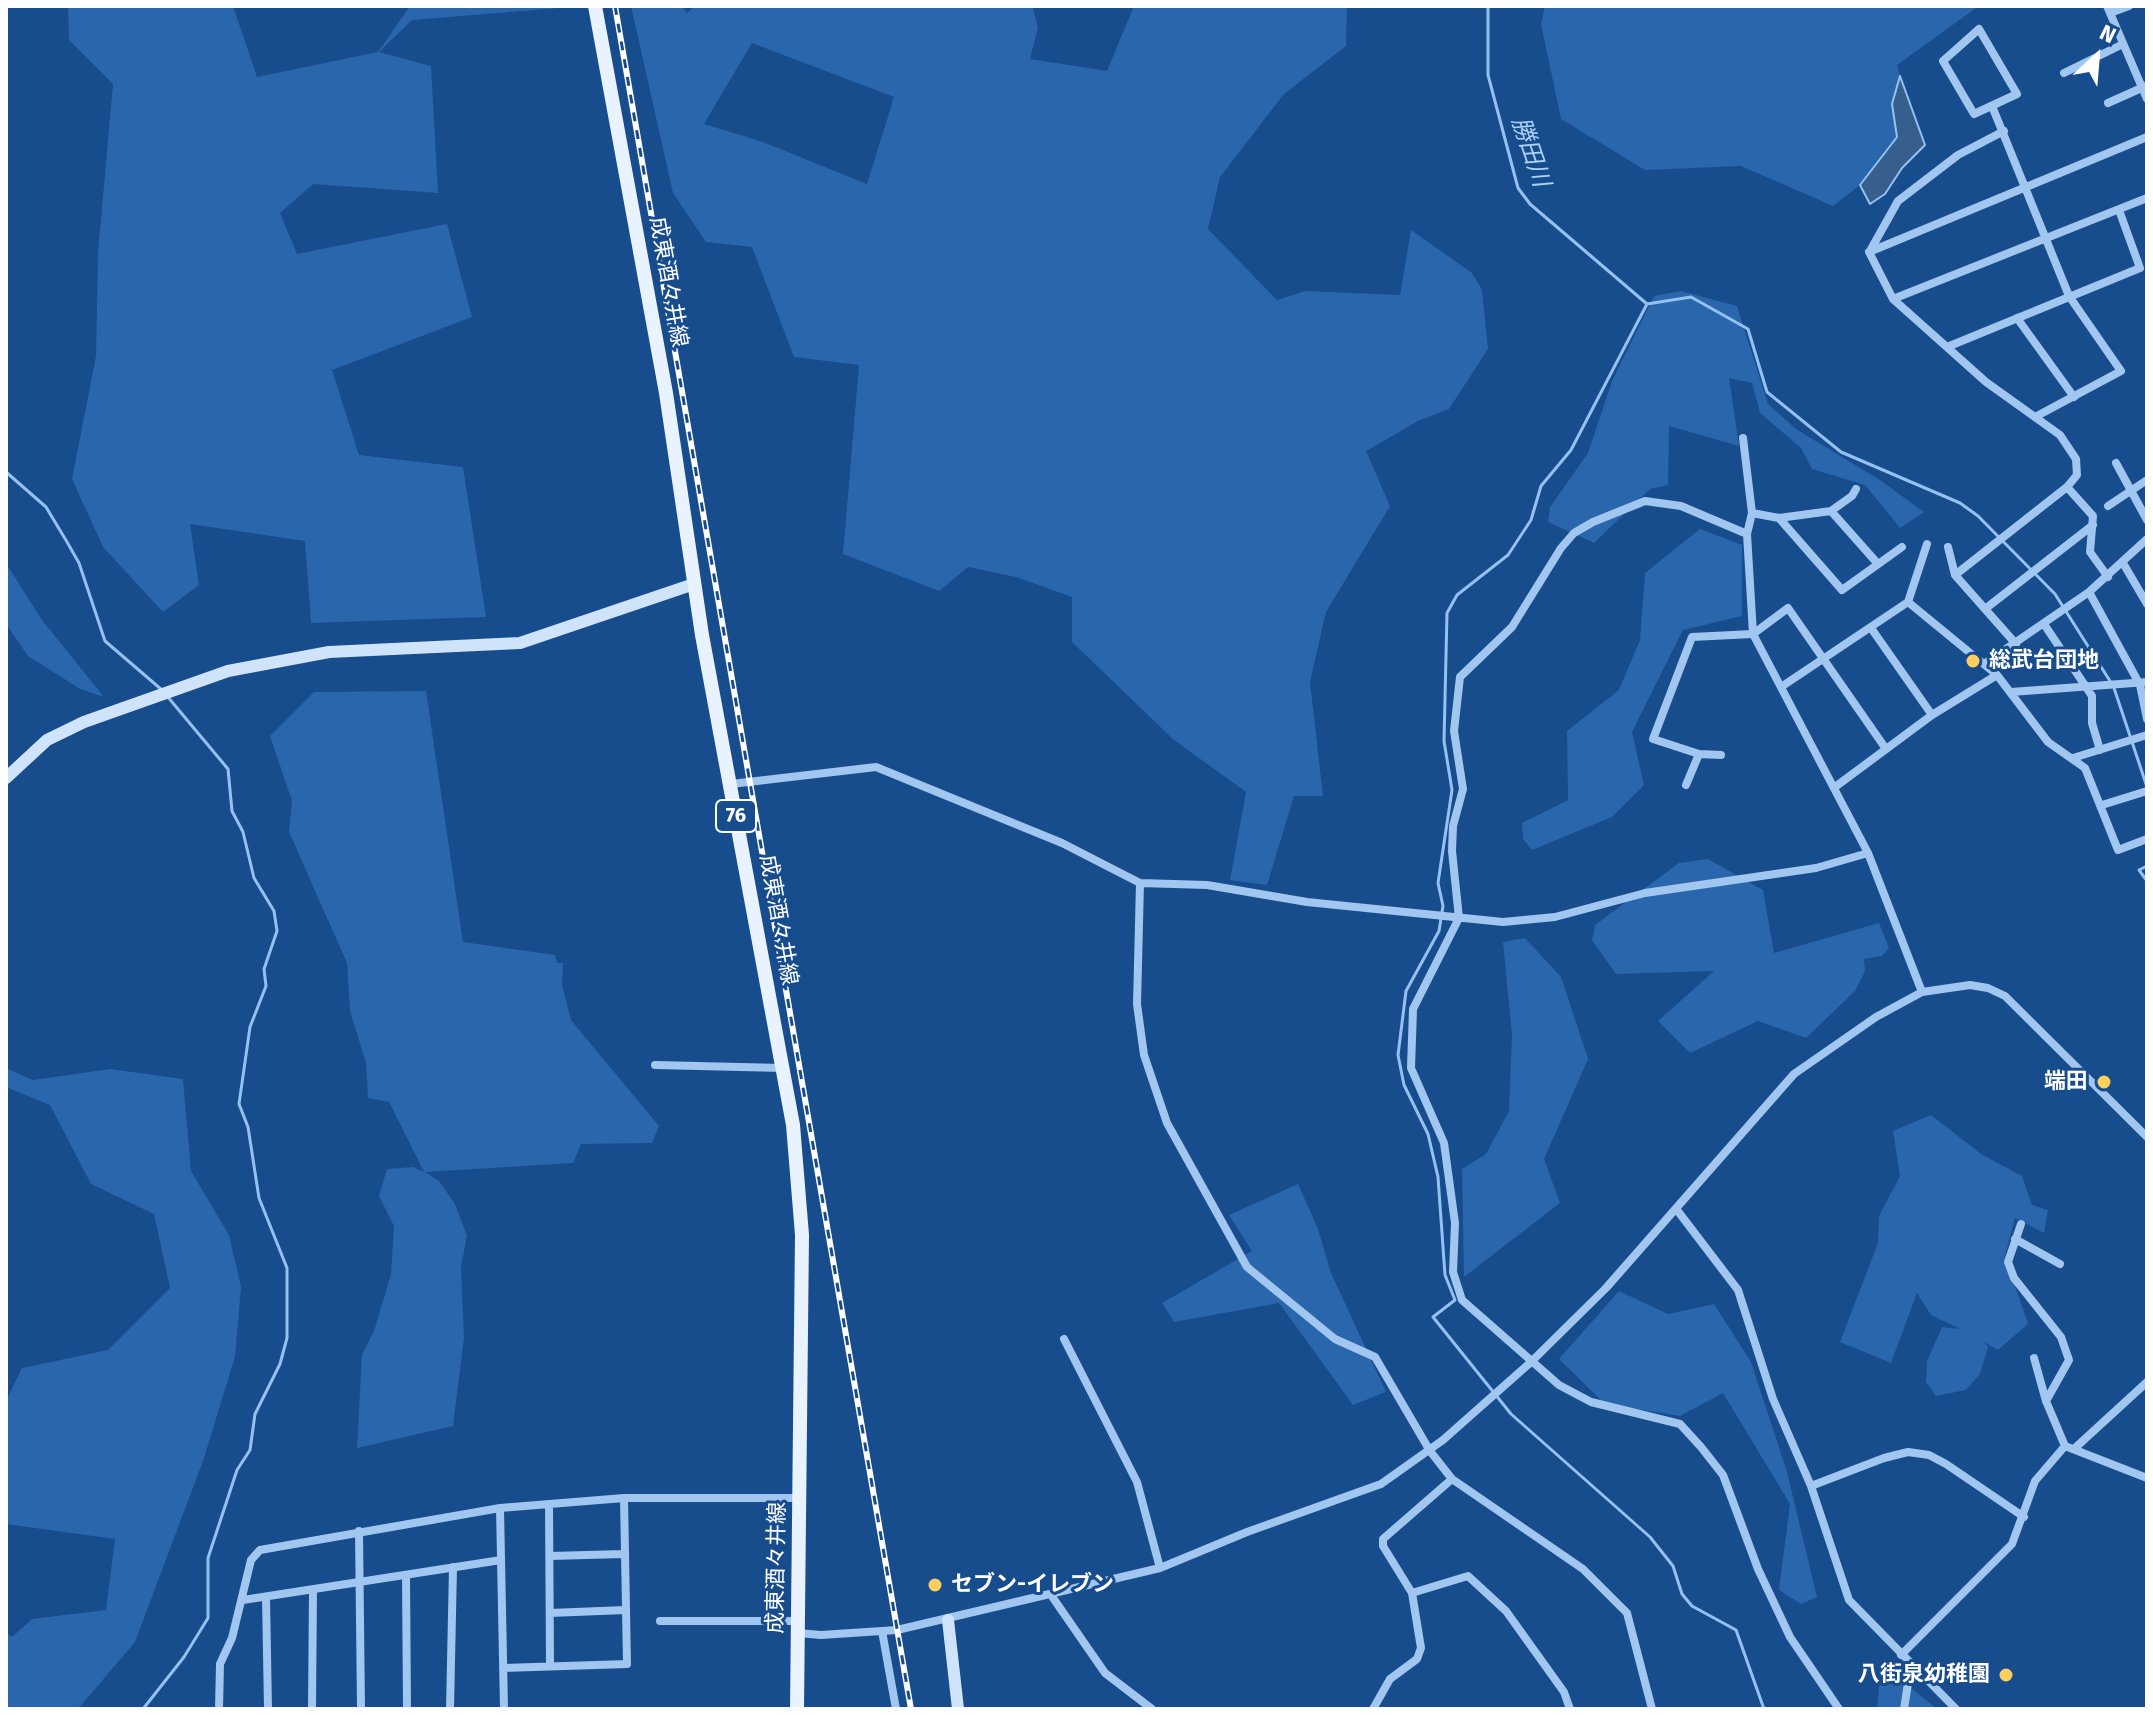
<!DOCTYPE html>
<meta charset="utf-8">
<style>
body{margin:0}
#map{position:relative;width:2153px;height:1715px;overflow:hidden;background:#174c8d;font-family:"Fira Sans",sans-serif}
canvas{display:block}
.frame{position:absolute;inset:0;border:8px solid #fff;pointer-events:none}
.north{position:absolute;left:2057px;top:16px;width:80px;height:80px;-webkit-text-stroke:6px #174c8d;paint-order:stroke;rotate:26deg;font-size:22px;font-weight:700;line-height:32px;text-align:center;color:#fff}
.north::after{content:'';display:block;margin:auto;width:28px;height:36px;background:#fff;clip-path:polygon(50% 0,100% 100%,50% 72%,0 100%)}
</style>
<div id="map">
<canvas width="2153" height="1715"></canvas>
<div class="frame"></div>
<div class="north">N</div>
</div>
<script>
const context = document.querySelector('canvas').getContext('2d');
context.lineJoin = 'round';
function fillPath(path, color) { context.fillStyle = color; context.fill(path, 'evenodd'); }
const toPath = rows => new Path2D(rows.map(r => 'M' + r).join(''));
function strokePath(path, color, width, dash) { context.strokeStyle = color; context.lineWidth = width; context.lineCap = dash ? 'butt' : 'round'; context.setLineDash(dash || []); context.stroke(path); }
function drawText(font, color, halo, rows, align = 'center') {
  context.font = font + ' "Fira Sans","Noto Sans JP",sans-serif'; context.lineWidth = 6; context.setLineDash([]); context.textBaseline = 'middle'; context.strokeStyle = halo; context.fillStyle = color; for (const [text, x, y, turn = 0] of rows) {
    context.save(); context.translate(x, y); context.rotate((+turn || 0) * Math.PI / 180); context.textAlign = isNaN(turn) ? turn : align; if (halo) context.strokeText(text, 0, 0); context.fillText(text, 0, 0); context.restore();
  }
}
fillPath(toPath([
 [68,6,233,6,257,77,378,52,410,6,585,6,412,20,379,52,431,66,438,193,313,184,280,213,297,254,447,224,472,317,332,370,359,455,463,467,486,617,311,623,305,541,190,524,199,585,163,612,103,547,72,479,96,356,98,253,113,84,69,40],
 [631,6,682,6,687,13,695,6,1032,6,1038,27,1030,59,1107,71,1134,6,1347,6,1346,46,1284,94,1220,177,1208,229,1277,300,1305,291,1400,295,1411,230,1472,273,1482,290,1488,349,1449,409,1420,420,1366,451,1390,506,1326,612,1310,682,1323,796,1294,796,1267,885,1230,880,1246,792,1174,740,1072,642,1072,597,1016,577,968,567,939,591,843,554,859,365,794,357,752,247,706,242,673,193],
 [752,43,894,97,867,184,763,142,704,124],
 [1545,6,1979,6,1897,65,1900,76,1892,104,1897,136,1860,185,1833,206,1741,166,1645,170,1561,119,1541,24],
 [1681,291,1737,306,1768,404,1796,429,1880,480,1924,512,1900,528,1865,485,1812,469,1801,448,1760,413,1752,383,1729,378,1739,446,1669,426,1668,485,1650,489,1594,543,1548,522,1550,507,1588,453,1612,381,1654,296],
 [1700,529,1742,545,1742,616,1683,630,1632,732,1644,785,1612,817,1532,850,1523,839,1522,823,1568,800,1567,731,1619,690,1640,640,1645,573],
 [6,563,42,620,104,697,80,689,28,656,6,624],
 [426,691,463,942,555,955,557,963,563,963,562,985,571,1020,659,1126,652,1143,581,1144,573,1163,425,1172,439,1181,455,1204,467,1236,461,1267,464,1338,453,1426,357,1448,362,1355,374,1331,391,1274,394,1226,379,1196,387,1169,413,1167,424,1172,389,1102,368,1098,366,1063,350,1011,347,963,289,832,292,801,270,736,314,692],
 [1708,859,1763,890,1774,953,1879,923,1889,948,1882,956,1864,959,1865,971,1855,991,1806,1038,1758,1021,1690,1053,1658,1021,1714,971,1616,974,1592,940,1595,925,1679,863],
 [1525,938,1561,977,1588,1059,1544,1159,1560,1203,1464,1277,1462,1169,1486,1154,1509,1111,1512,1035,1503,942],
 [6,1068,33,1080,110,1069,183,1079,191,1171,229,1235,241,1287,235,1357,203,1461,135,1642,78,1709,6,1709,6,1633,12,1637,32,1619,106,1610,115,1539,6,1524,6,1401,22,1368,108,1350,170,1288,154,1214,91,1184,50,1105,6,1087],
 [1931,1115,1981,1154,2022,1176,2032,1205,2048,1210,2044,1233,2015,1218,2005,1256,2028,1324,1998,1350,1984,1342,1988,1347,1980,1374,1966,1390,1936,1396,1926,1382,1927,1361,1942,1327,1960,1329,1931,1315,1917,1293,1891,1363,1840,1342,1878,1243,1879,1216,1900,1176,1893,1131],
 [1298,1184,1318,1229,1331,1273,1386,1392,1353,1405,1279,1303,1174,1322,1162,1303,1252,1251,1229,1215],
 [1619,1291,1668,1314,1714,1304,1751,1362,1787,1472,1817,1597,1801,1604,1779,1590,1790,1504,1723,1393,1680,1416,1605,1404,1559,1359],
 [1881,1663,1937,1709,1877,1709]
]), '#2966ac');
const water = toPath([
 [1900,76,1925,145,1902,168,1885,194,1870,204,1860,185,1897,137,1892,104,1900,76]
]);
fillPath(water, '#375f8e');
strokePath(water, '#94c1f2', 2);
strokePath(toPath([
 [1488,6,1488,75,1518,188,1530,204,1647,304],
 [1647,304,1571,450,1541,486,1531,520,1508,555,1457,595,1447,613,1444,741,1452,790,1438,883,1443,906,1439,931,1406,991,1398,1055,1404,1085,1428,1134,1438,1177,1445,1275,1455,1300,1433,1317,1511,1414,1650,1537,1673,1566,1682,1594,1692,1606,1736,1630,1764,1709],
 [1647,304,1691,297,1748,329,1767,392,1841,452,1960,503,1978,516,2055,594,2110,681],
 [6,472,46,507,67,542,79,563,105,641,162,690],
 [2114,688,2147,787],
 [2147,866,2139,870,2147,881],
 [143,1709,184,1657,208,1618,208,1558,237,1470,250,1450,255,1414,280,1364,287,1338,287,1268,259,1198,248,1127,239,1104,250,1027,266,986,264,969,277,931,274,911,254,878,243,832,232,811,228,769,167,696]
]), '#94c1f2', 3);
strokePath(toPath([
 [2107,6,2147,99],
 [2110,13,2129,6],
 [1979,29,2017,94,1974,114,1943,61,1979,29],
 [2064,73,2123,44],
 [2108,103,2146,86],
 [1992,106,2069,296,2121,371,2035,417],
 [1870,251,1898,201,1958,155,2004,131],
 [1869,252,1893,299,1986,382,2060,435,2076,459,2077,475,2067,487,1955,575],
 [1869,252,2147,137],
 [1893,299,2147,198],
 [2017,318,2074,397],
 [1947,347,2140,268,2119,210],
 [1743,438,1752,513,1747,534,1753,634,1868,853,1922,992],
 [2116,463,2147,520],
 [2067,487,2093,516,2090,552,2108,577],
 [2108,506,2147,480],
 [1831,511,1878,564],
 [1752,513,1779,518,1831,511,1852,496,1856,489],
 [1779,518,1842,590,1902,547],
 [1747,534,1681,506,1645,501,1593,522,1574,533,1561,548,1512,627,1460,677,1454,731,1463,789,1453,826,1452,851,1459,918,1413,1009,1411,1068,1444,1143,1455,1223,1453,1272,1462,1300,1559,1385,1591,1402,1680,1424,1701,1447,1723,1475,1758,1569,1790,1637,1839,1709],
 [1948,547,1955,575,2016,644],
 [2123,563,2147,604],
 [2089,592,2140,685,2147,719],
 [1908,602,1997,675,2048,742,2085,768,2118,850,2147,839],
 [1985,609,2093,525],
 [2044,624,2092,696,2092,723,2100,750],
 [1871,628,1932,715],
 [1984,664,2089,592,2147,539],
 [1781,687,1908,602,1927,544],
 [2011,692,2147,682],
 [1721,755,1699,754,1653,739,1692,637,1753,634,1788,608,1886,749],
 [2073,758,2147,735],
 [731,784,876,767,1062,843,1140,883,1207,885,1307,902,1503,922,1555,917,1645,893,1816,868,1868,853],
 [1686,785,1699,754],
 [1835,787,1932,715,1997,675],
 [2102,805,2147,791],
 [1140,883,1137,1004,1144,1055,1167,1123,1247,1267,1335,1339,1375,1357,1430,1451,1452,1479,1583,1569,1627,1613,1652,1709],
 [655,1065,783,1068],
 [1677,1210,1738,1290,1773,1399,1811,1486,1849,1600,1956,1709],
 [2021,1224,2008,1262,2014,1278,2061,1337,2069,1360,2046,1401],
 [2015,1239,2060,1264],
 [1064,1339,1137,1482,1160,1568],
 [2034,1358,2046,1401,2065,1446],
 [2075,1448,2147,1382],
 [1811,1486,1884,1458,1908,1452,1929,1455,1946,1464,2024,1517],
 [549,1504,550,1664],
 [500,1508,504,1709],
 [359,1531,361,1709],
 [550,1556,623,1554],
 [406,1575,407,1709],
 [1412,1593,1468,1576,1506,1611,1564,1692,1570,1709],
 [1051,1595,1105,1673,1152,1709],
 [266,1597,268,1709],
 [243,1600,501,1560],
 [550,1613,625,1610],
 [660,1621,798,1621],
 [882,1631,896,1709],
 [798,1633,821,1635,897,1630,1160,1568,1247,1532,1381,1484,1443,1440,1531,1362,1606,1288,1794,1074,1876,1017,1922,992,1970,985,1988,988,2005,996,2147,1137],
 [1901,1655,2012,1544,2035,1481,2065,1446,2147,1478],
 [503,1668,627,1664,624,1498],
 [219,1709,220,1664,232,1638,251,1560,260,1550,500,1508,624,1498,800,1498],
 [312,1709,313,1589],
 [450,1709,453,1567],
 [1373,1709,1390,1679,1417,1659,1421,1648,1412,1593,1383,1546,1383,1539,1452,1479],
 [1904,1709,1911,1664]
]), '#a1c6ef', 8);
strokePath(toPath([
 [6,778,47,740,84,722,228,671,329,652,520,643,694,584],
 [948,1620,958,1709]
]), '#cfe3fb', 12);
strokePath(toPath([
 [595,6,666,393,702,635,793,1125,802,1235,797,1709]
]), '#e9f2ff', 14);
const rail = toPath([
 [615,6,911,1709]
]);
strokePath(rail, '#fff', 6);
strokePath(rail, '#174c8d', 3, [9]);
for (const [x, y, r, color] of [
 [1973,661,8,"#ffce5f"],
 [2104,1082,8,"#ffce5f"],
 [935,1585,8,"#ffce5f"],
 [2006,1675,8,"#ffce5f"]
]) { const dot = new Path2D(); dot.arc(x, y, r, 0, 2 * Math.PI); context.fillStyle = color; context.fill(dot); strokePath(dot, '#174c8d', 3); }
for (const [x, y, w] of [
 [736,816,40]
]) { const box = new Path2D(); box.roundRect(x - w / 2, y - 16, w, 32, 6); context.fillStyle = '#174c8d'; context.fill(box); strokePath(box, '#fff', 2); }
drawText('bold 20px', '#fff', null, [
 ["76",736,816]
]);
drawText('22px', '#fff', '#174c8d', [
 ["成東酒々井線",668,282,80],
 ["成東酒々井線",778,920,80],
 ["成東酒々井線",777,1568,-89]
]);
drawText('bold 22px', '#fff', '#174c8d', [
 ["総武台団地",1989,661],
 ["端田",2088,1082,"right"],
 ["セブン-イレブン",951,1585],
 ["八街泉幼稚園",1990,1675,"right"]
], 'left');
drawText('italic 24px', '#add0f6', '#174c8d', [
 ["勝田川",1530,152,71]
]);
</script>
